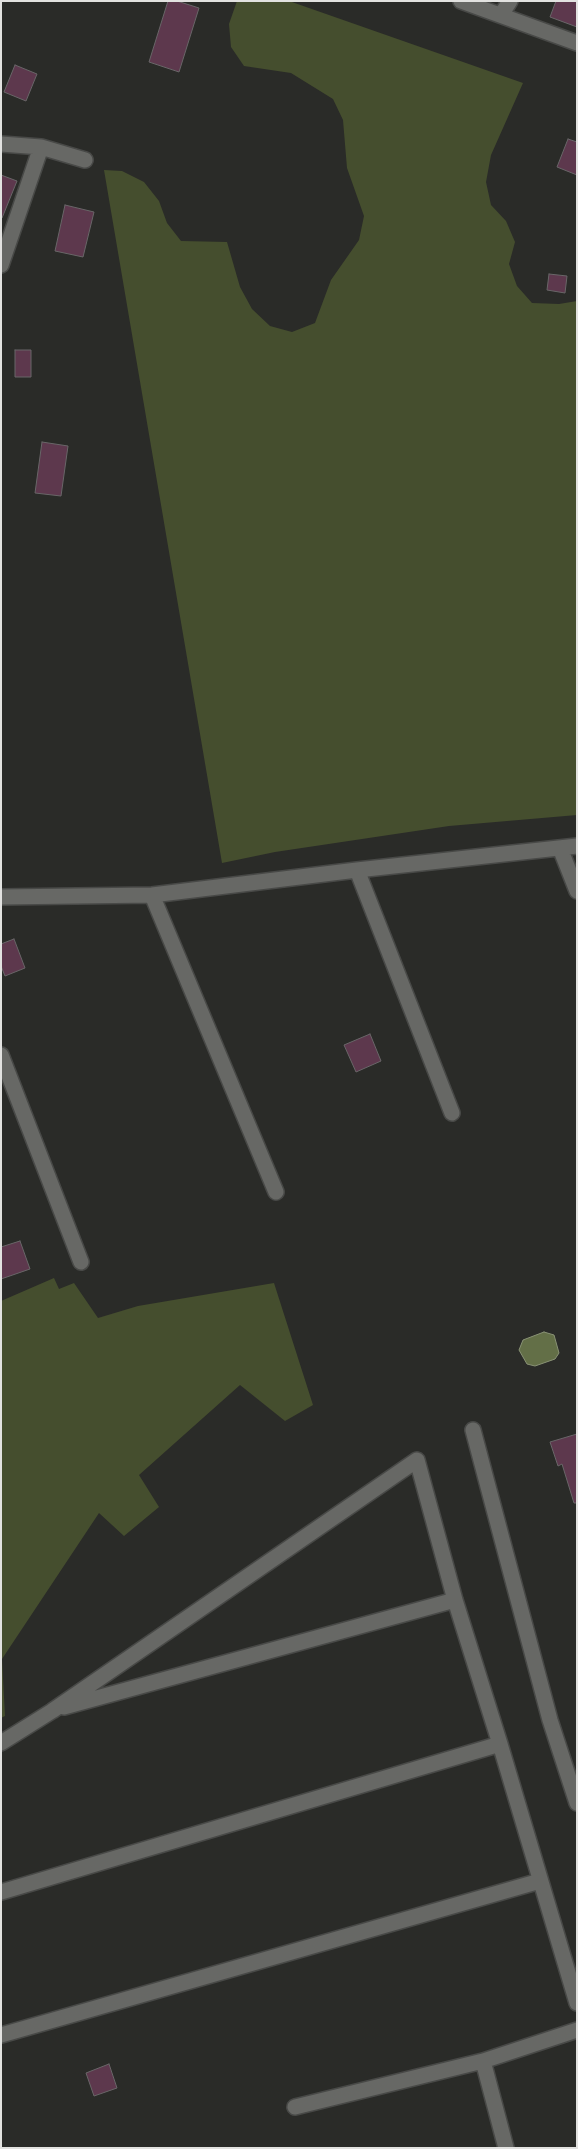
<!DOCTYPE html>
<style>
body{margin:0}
#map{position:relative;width:578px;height:2149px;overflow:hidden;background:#2a2b28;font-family:"IBM Plex Sans",sans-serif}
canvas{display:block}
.frame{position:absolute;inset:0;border:2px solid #e2e2e0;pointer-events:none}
</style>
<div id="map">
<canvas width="578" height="2149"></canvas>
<div class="frame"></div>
</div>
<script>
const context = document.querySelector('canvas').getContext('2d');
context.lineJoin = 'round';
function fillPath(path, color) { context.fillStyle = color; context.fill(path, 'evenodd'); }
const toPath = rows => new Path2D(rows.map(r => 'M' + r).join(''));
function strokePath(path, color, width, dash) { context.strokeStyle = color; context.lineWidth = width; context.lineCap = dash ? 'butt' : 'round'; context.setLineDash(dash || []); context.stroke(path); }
fillPath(toPath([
 [237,1,289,1,523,83,491,155,486,182,491,205,506,221,515,242,509,264,517,286,532,303,559,304,577,301,577,815,449,826,275,852,222,863,104,170,122,171,144,182,159,201,167,223,181,241,227,242,240,287,252,309,270,326,292,332,315,323,331,280,359,240,364,216,347,168,343,120,333,99,291,73,244,66,231,47,229,24],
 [54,1278,59,1289,74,1283,98,1318,138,1306,274,1283,313,1405,285,1421,240,1385,139,1475,159,1507,124,1536,99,1513,2,1659,5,1716,1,1718,1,1301]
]), '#454e2e');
const water = toPath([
 [544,1332,554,1335,559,1353,555,1359,535,1366,527,1364,519,1350,523,1340,544,1332]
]);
fillPath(water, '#636f47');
strokePath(water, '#899275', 1);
const building = toPath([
 [168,1,177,1,199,8,179,72,149,62,168,1],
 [556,1,577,1,577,27,550,17,556,1],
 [15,65,37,74,26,101,4,92,15,65],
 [568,139,577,142,577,175,557,167,568,139],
 [1,175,17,181,2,218,1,218,1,175],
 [65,205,94,212,83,257,55,251,65,205],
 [549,274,567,276,565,293,547,290,549,274],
 [15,350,31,350,31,377,15,377,15,350],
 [42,442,68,446,61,496,35,493,42,442],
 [14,939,25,968,5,976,1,966,1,944,14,939],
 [370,1034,381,1061,356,1072,344,1045,370,1034],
 [20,1241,30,1269,1,1279,1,1247,20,1241],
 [577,1434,577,1503,574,1503,562,1464,558,1466,550,1442,577,1434],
 [109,2064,117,2088,94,2096,86,2073,109,2064]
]);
fillPath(building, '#5d384d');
strokePath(building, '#696668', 1);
const minor = toPath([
 [461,1,577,43],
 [501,15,510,1],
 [1,144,41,147,85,160],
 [1,265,41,147],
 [560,848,577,891],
 [357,870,452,1113],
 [152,895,276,1192],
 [1,897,152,895,357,870,577,846],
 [1,1055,81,1262],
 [473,1430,550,1720,577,1803],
 [64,1707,455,1600],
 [1,1743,52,1711,417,1460,455,1600,500,1744,577,2003],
 [1,1892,500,1744],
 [1,2035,540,1881],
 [483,2061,506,2148],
 [295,2107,483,2061,577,2030]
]);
strokePath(minor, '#484947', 18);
strokePath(minor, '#676865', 15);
</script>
